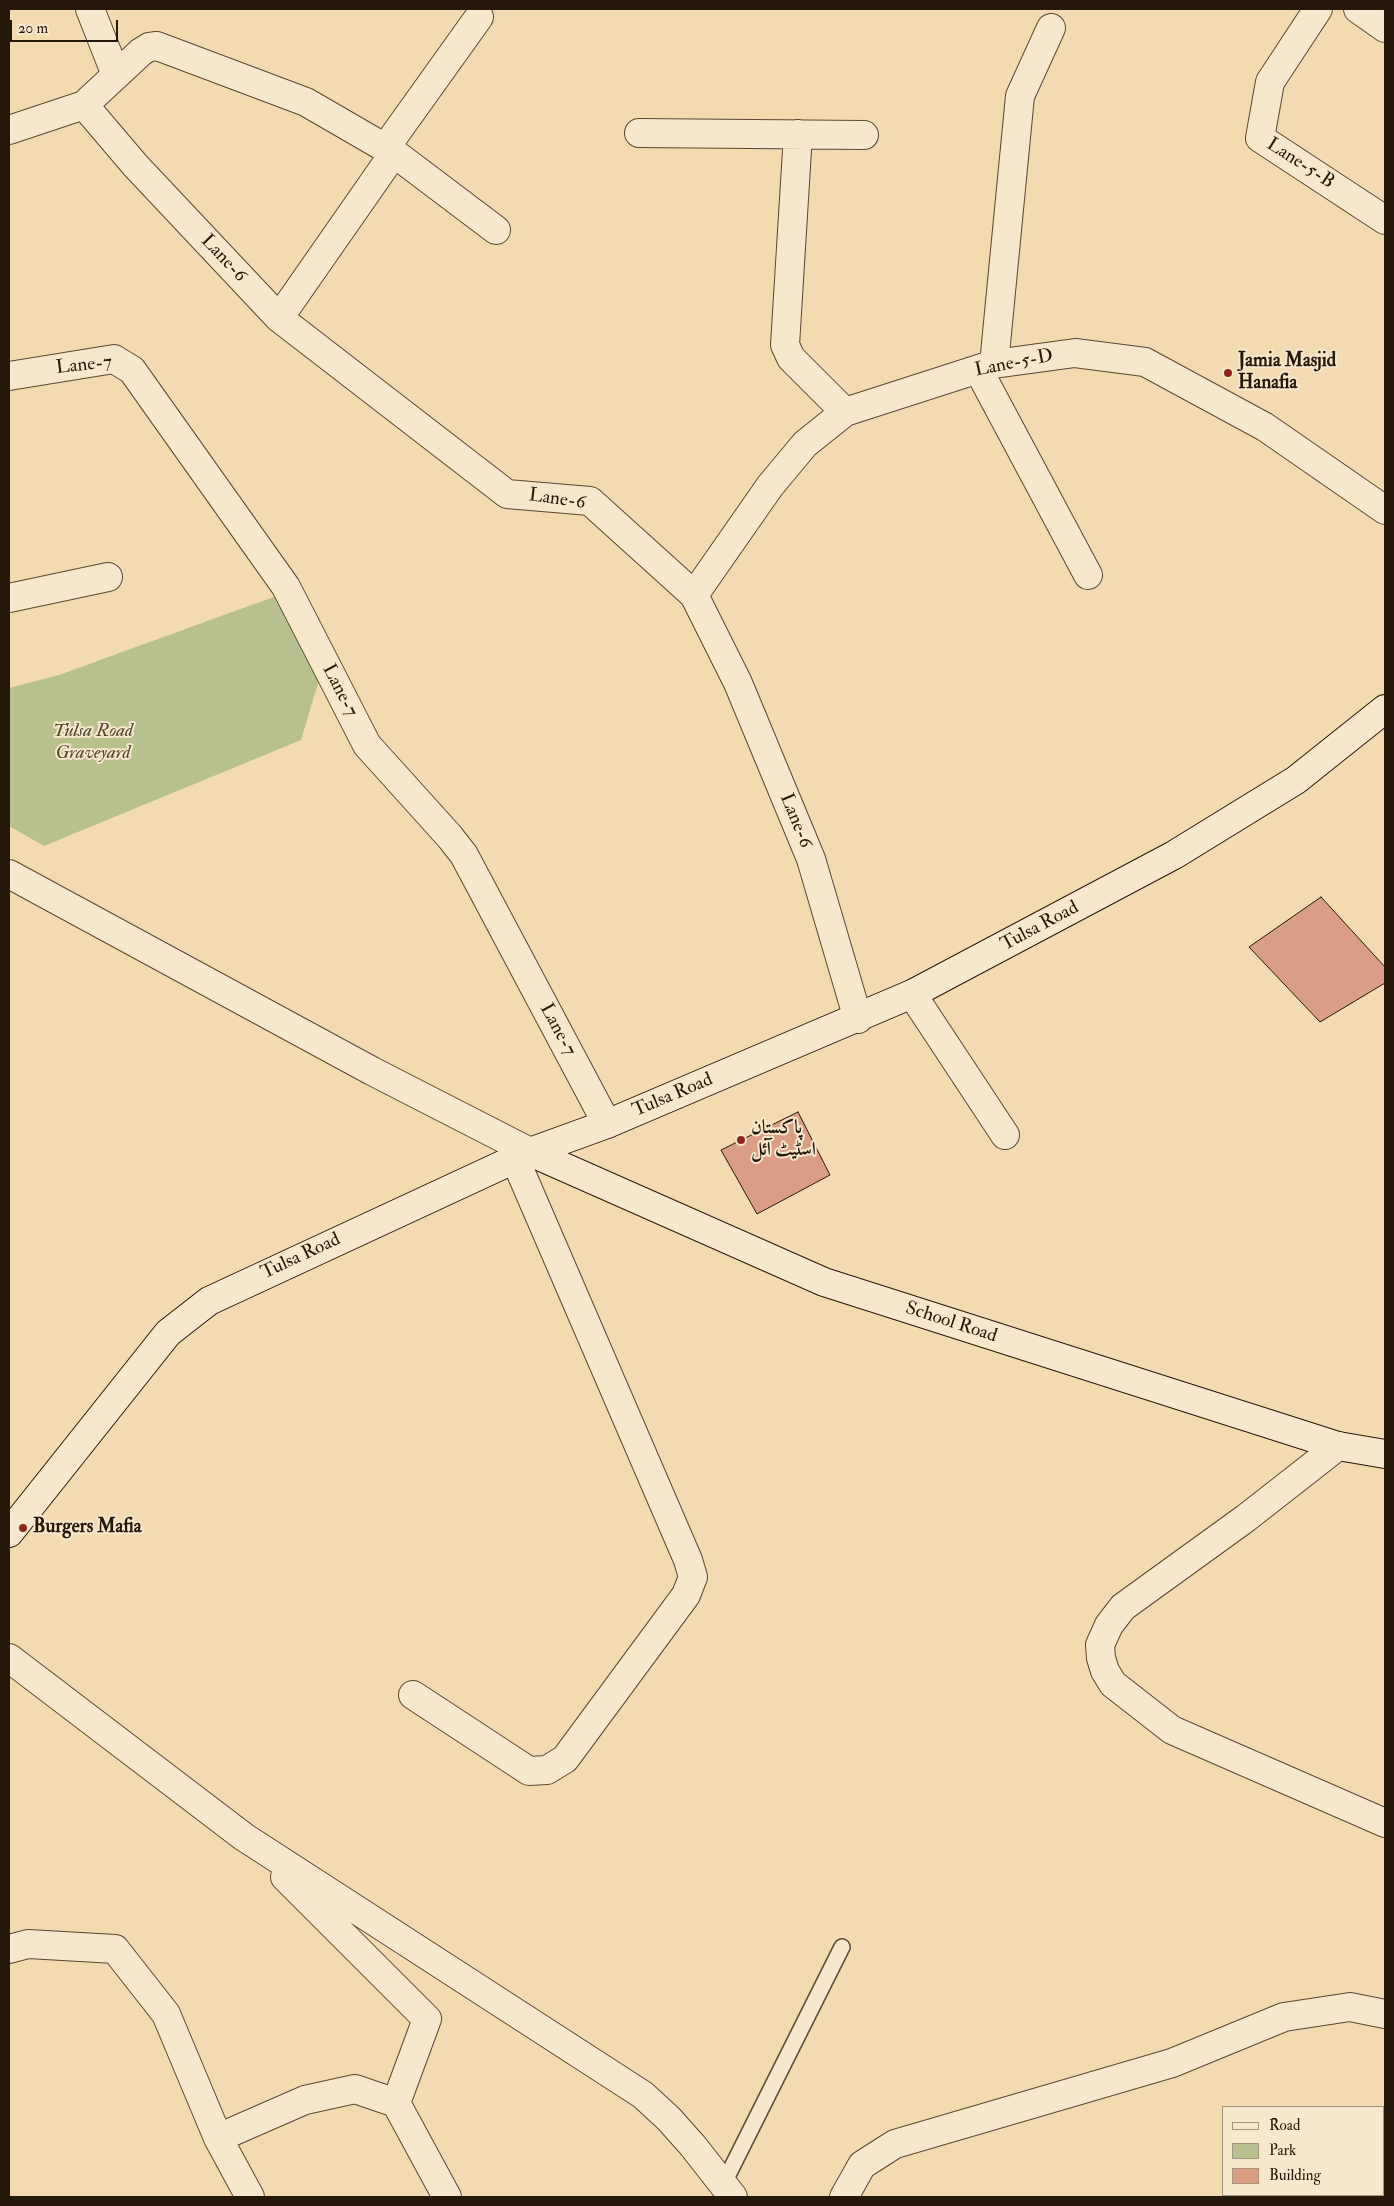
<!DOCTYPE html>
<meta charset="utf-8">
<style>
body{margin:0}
#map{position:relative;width:1394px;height:2206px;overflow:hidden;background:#f3dab1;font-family:"IM FELL Double Pica",serif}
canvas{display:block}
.frame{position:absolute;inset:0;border:10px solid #261808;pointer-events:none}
.legend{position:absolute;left:1222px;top:2106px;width:162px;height:90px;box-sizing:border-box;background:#f7e7cc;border:1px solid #a3947e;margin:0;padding:6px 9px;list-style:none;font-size:15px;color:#261808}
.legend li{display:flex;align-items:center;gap:10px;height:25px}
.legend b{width:25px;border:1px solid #a3947e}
.scale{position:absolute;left:10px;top:20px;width:108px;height:22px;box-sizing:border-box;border:2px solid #261808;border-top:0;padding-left:6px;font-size:15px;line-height:18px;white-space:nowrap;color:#261808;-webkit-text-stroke:4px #f7e7cc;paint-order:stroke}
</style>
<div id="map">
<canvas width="1394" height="2206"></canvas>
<div class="frame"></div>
<ul class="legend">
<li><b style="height:6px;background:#f7e7cc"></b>Road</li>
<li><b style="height:14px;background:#b8c08e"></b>Park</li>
<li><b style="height:14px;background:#da9e84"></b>Building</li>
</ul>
<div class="scale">20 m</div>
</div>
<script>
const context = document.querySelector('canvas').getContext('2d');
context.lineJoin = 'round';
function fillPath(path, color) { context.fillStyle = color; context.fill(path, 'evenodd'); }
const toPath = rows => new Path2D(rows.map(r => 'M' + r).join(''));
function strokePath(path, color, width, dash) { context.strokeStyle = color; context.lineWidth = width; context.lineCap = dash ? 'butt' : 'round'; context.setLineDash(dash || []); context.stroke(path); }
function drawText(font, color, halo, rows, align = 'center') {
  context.font = font + ' "IM FELL Double Pica",Amiri,serif'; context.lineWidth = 4; context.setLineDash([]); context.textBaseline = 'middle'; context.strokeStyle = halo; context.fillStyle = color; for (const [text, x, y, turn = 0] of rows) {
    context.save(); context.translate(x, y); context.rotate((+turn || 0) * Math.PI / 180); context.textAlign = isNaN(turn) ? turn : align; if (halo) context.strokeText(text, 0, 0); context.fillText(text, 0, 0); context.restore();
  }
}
fillPath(toPath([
 [290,591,325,660,301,740,44,846,9,826,9,688,59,675]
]), '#b8c08e');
const building = toPath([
 [1321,897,1385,967,1385,983,1320,1022,1249,947,1321,897],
 [798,1112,830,1175,757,1214,721,1150,798,1112]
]);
fillPath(building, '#da9e84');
strokePath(building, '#261808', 1);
const lane = toPath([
 [723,2185,842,1947]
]);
const street = toPath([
 [90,9,116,75],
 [1318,9,1270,82,1260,138,1385,220],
 [1358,9,1385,28],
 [84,105,135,165,279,318,507,494,590,501,694,595,738,683,811,859,858,1019],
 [9,130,84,105,141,52,149,47,157,46,306,102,394,153,496,230],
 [639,133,864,135],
 [798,134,785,345,791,358,845,412],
 [386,147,479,17],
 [279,318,394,153],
 [994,364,1020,96,1051,28],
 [978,369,1088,575],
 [9,376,114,359,132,370,286,587,367,745,450,837,464,855,607,1124],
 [694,595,770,486,805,444,845,412,994,364,1075,353,1145,362,1265,427,1385,510],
 [9,598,108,577],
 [9,874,372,1071,530,1152],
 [912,994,1005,1135],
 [1338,1446,1246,1518,1123,1607,1109,1625,1100,1645,1101,1658,1105,1671,1113,1684,1172,1730,1385,1823],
 [9,1658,244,1837,643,2095,669,2119,693,2146,733,2197],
 [413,1695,529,1771,547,1770,565,1759,686,1595,693,1577,688,1560,515,1159],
 [285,1877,427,2019,396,2103],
 [9,1949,28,1944,115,1949,166,2014,218,2138,250,2197],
 [218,2138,305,2100,355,2089,396,2103,447,2197],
 [844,2197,862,2165,895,2144,1172,2063,1284,2017,1350,2007,1385,2014]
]);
const secondary = toPath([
 [530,1152,824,1282,1338,1446,1385,1454],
 [9,1533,168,1333,209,1301,530,1152,607,1124,912,994,1174,855,1296,780,1385,709]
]);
strokePath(lane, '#594832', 18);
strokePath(street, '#594832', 30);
strokePath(secondary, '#261808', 30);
strokePath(lane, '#f7e7cc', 15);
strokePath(street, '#f7e7cc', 28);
strokePath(secondary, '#f7e7cc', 28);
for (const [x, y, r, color] of [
 [1228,373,5,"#8f2418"],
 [741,1140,5,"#8f2418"],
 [23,1528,5,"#8f2418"]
]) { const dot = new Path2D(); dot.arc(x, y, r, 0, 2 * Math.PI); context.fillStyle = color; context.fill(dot); strokePath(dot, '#f7e7cc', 2); }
drawText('19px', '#261808', '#f7e7cc', [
 ["Lane-5-B",1300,164,33],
 ["Lane-6",223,259,47],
 ["Lane-5-D",1014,364,-11],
 ["Lane-7",84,366,-6],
 ["Lane-6",557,500,8],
 ["Lane-7",339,691,63],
 ["Lane-6",795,821,68],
 ["Tulsa Road",1040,927,-28],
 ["Lane-7",557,1030,62],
 ["Tulsa Road",673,1096,-23],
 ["Tulsa Road",301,1257,-25],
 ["School Road",951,1323,18]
]);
drawText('bold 19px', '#261808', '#f7e7cc', [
 ["Jamia Masjid",1238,362],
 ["Hanafia",1238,384],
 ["پاکستان",751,1129],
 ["اسٹیٹ آئل",751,1151],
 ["Burgers Mafia",33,1528]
], 'left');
drawText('italic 19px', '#524a30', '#f7e7cc', [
 ["Tulsa Road",93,732],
 ["Graveyard",93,754]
]);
</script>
